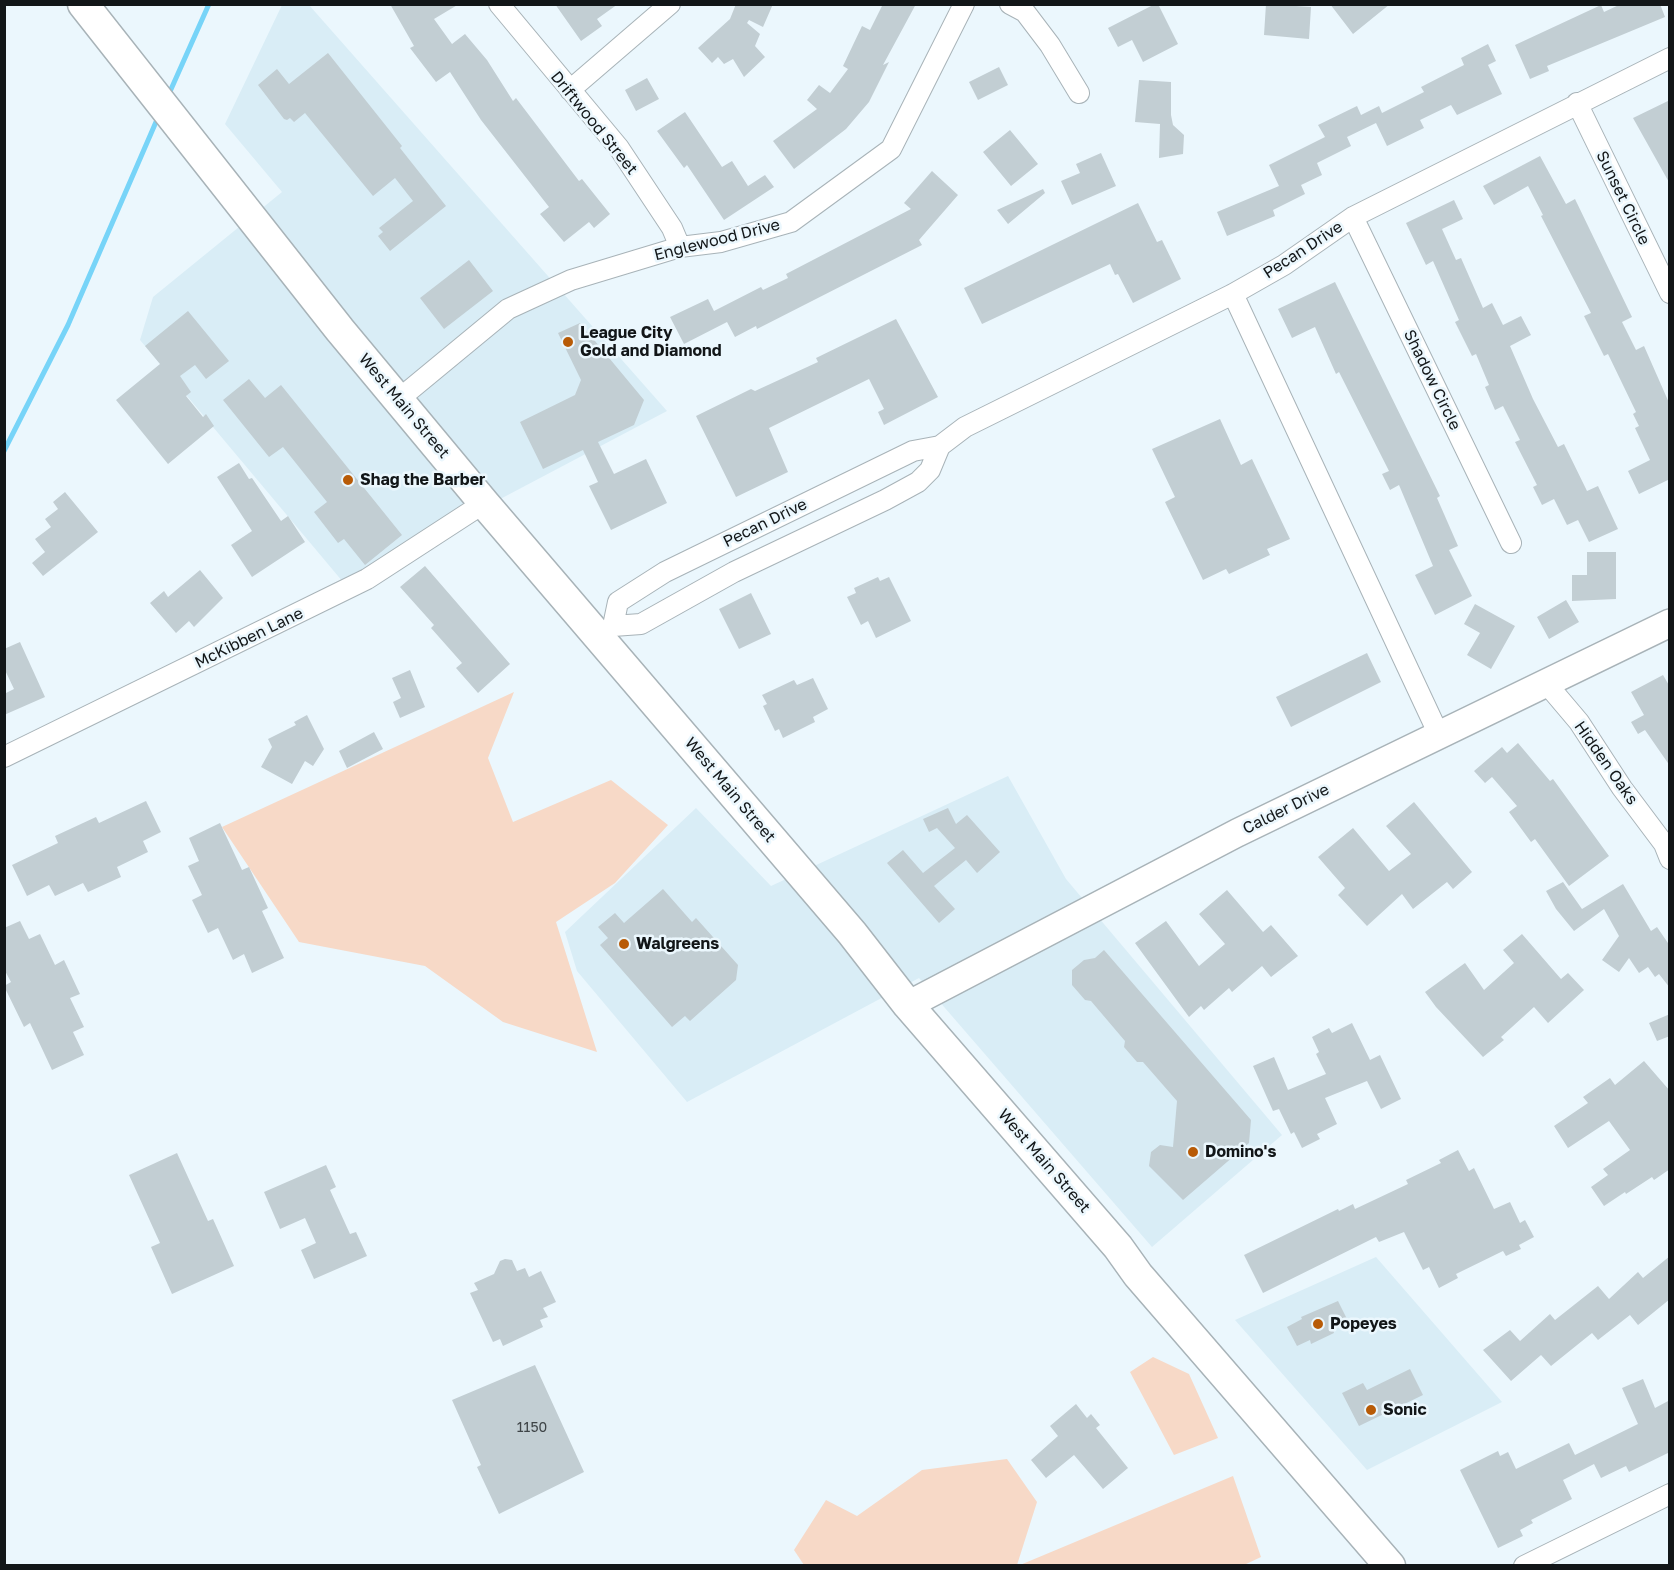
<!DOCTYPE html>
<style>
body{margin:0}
#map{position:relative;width:1674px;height:1570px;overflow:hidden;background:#ebf7fd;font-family:"Golos Text",sans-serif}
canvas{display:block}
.frame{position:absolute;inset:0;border:6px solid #121618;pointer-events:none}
</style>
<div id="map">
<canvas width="1674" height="1570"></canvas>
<div class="frame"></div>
</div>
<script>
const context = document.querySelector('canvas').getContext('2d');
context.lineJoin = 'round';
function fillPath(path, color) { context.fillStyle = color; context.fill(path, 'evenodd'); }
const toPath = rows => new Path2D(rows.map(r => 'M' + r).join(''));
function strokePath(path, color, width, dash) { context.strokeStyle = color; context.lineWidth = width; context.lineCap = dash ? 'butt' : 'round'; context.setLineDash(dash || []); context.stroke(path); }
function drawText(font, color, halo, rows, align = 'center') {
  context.font = font + ' "Golos Text",sans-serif'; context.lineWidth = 5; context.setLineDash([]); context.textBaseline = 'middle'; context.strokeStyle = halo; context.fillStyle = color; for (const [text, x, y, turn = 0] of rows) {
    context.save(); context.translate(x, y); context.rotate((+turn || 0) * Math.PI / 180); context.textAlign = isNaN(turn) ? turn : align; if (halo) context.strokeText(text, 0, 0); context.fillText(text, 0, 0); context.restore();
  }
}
fillPath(toPath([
 [282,5,309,5,667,411,343,582,140,340,153,297,282,192,225,124],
 [1008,776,1066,879,1282,1135,1152,1247,919,978,687,1102,577,971,565,932,696,808,771,886],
 [1376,1257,1502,1402,1367,1470,1235,1320]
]), '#d9edf6');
fillPath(toPath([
 [514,692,488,758,513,822,611,780,668,825,615,883,556,922,597,1052,503,1022,425,966,299,942,222,827],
 [1153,1357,1189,1374,1218,1438,1174,1455,1130,1372],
 [1007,1459,1037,1502,1017,1565,804,1565,794,1550,826,1500,857,1516,922,1470],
 [1233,1476,1261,1557,1244,1565,1020,1565]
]), '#f7d9c7');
strokePath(toPath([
 [168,96,209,4],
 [4,451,68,325,159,115]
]), '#77d4f8', 5);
fillPath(toPath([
 [390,4,459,4,434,19,452,44,465,34,487,60,513,101,516,98,579,181,582,179,610,214,594,228,589,222,564,242,540,214,549,207,481,120,450,72,436,82,410,48,414,46],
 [555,4,618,4,597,19,602,26,581,41],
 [736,4,773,4,763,27,749,20,747,23,760,34,755,46,765,57,744,77,733,59,724,64,718,57,712,63,698,48,730,19],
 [883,4,916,4,883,65,889,62,869,102,846,129,794,169,773,141,817,109,807,100,819,85,830,93,848,69,843,66,862,26,870,30],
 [1155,4,1158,4,1178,44,1143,62,1132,40,1118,47,1108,28],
 [1266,4,1311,7,1309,39,1264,35],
 [1330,4,1390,4,1353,34],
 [1621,4,1660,4,1665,17,1547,66,1549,71,1530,79,1515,45,1601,5,1604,12],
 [1488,44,1496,61,1488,65,1502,94,1457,115,1451,105,1420,120,1424,128,1387,146,1376,123,1347,137,1351,146,1317,163,1322,175,1301,185,1305,194,1273,210,1275,216,1227,236,1217,212,1279,186,1269,165,1325,137,1318,125,1357,106,1361,115,1379,106,1382,113,1424,92,1421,87,1464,65,1461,58],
 [328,53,402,146,400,148,446,206,390,251,378,236,383,232,379,228,413,201,395,178,373,196,305,113,294,122,290,118,287,120,284,119,258,85,277,69,289,84],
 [999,67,1008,85,978,100,969,82],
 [647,78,659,99,636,111,625,90],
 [1139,80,1171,82,1171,115,1173,125,1184,135,1183,154,1159,158,1160,124,1135,122],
 [1670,100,1670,184,1633,118],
 [685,112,722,167,732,161,748,186,765,175,774,187,724,220,687,165,684,168,657,131],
 [1010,130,1038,164,1011,186,983,152],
 [1101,153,1116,186,1072,205,1061,181,1080,173,1076,164],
 [1540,156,1566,204,1575,199,1632,317,1622,322,1636,350,1644,346,1670,405,1670,479,1639,494,1628,471,1650,460,1635,428,1639,426,1633,414,1636,412,1608,354,1604,356,1584,316,1591,313,1541,216,1543,215,1528,186,1494,205,1483,186],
 [932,171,958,195,919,240,922,245,757,329,756,326,735,337,727,322,684,344,670,317,708,299,714,311,761,287,763,290,788,278,786,274,911,209,904,203],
 [1043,189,1045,193,1008,224,997,210],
 [1454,200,1463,219,1442,229,1456,260,1461,258,1483,308,1492,303,1503,325,1521,316,1531,335,1510,346,1533,399,1558,447,1564,444,1587,491,1598,486,1618,529,1589,542,1578,520,1567,525,1554,499,1542,505,1533,487,1537,485,1515,442,1520,440,1503,406,1495,410,1485,387,1489,385,1476,354,1472,356,1455,322,1459,320,1433,261,1426,265,1406,223],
 [1138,203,1157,242,1162,240,1181,279,1133,303,1118,274,1115,275,1110,264,982,324,964,288],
 [469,260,493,291,444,329,420,298],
 [1335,282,1440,496,1437,498,1458,546,1449,550,1472,596,1435,615,1415,575,1433,566,1399,485,1390,490,1382,474,1389,471,1339,372,1336,374,1315,327,1292,338,1278,309],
 [188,311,229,361,206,379,195,365,180,376,191,392,186,396,203,417,206,414,214,426,168,464,116,400,160,364,145,346],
 [896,319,938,397,884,425,878,412,884,409,869,379,769,428,788,472,736,497,696,416,751,389,755,391,818,362,816,358],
 [580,323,644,400,634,425,598,442,614,474,646,459,667,503,611,530,589,486,598,482,583,450,543,469,520,422,575,395,581,380,558,333],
 [249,379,265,398,281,385,402,535,365,565,344,539,338,543,314,512,327,502,283,447,269,457,223,400],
 [1220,419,1241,465,1252,459,1290,539,1267,549,1270,555,1229,574,1226,569,1203,580,1165,502,1175,497,1152,449],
 [239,463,249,479,252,478,281,521,288,516,305,542,252,577,231,545,252,531,217,477],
 [65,492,98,532,43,576,32,563,45,552,35,539,51,527,45,519,58,509,53,502],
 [1587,552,1616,552,1616,599,1572,601,1572,575,1587,575],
 [425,566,510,664,478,693,456,668,462,663,431,628,434,625,400,587],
 [200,570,223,598,194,627,189,621,176,633,150,603,164,591,168,597],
 [878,577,880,581,889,577,911,621,876,638,868,621,861,625,847,597,856,593,854,588],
 [751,593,771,634,739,649,719,609],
 [1566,600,1579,622,1549,639,1537,617],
 [1475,604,1515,626,1491,669,1467,655,1480,633,1464,624],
 [20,642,45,697,4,715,4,694,14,689,4,668,4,649],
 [1367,653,1381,682,1291,727,1276,697],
 [410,670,425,707,400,718,393,702,401,698,392,678],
 [1663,675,1670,687,1670,766,1645,730,1638,734,1631,722,1644,715,1631,692],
 [813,678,828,709,813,717,815,722,783,738,779,729,775,731,763,706,767,704,762,695,794,680,797,685],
 [307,715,324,749,313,766,305,761,292,784,261,767,272,747,268,739,296,725,294,722],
 [374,732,383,749,347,768,339,751],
 [1518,743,1550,781,1553,779,1609,856,1569,886,1535,839,1531,842,1509,812,1517,806,1492,777,1485,783,1474,771,1502,747,1507,753],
 [146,801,161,832,143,841,148,852,117,867,121,877,88,892,83,883,55,896,49,885,27,896,12,865,58,843,55,836,96,817,99,823],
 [1414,802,1472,872,1453,889,1447,882,1413,909,1402,894,1367,926,1338,895,1345,888,1318,857,1353,828,1389,871,1411,854,1386,826],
 [948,808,956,824,967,815,1000,852,977,873,966,860,934,886,955,909,939,923,887,863,903,850,923,873,955,848,937,828,929,832,923,819],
 [220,823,242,870,249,867,268,908,262,911,284,958,252,973,244,954,233,960,218,928,208,933,192,900,202,895,188,866,199,861,189,838],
 [1563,882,1582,909,1623,884,1651,931,1657,927,1670,946,1670,988,1659,974,1655,977,1648,967,1639,973,1629,958,1619,972,1602,960,1619,936,1604,909,1574,931,1556,909,1546,891],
 [663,889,692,922,696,918,738,965,736,980,690,1021,685,1016,672,1027,600,945,608,938,598,927,615,913,624,923],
 [1227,890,1263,932,1271,925,1298,956,1271,977,1262,966,1232,992,1229,988,1204,1010,1201,1006,1189,1017,1135,943,1166,921,1199,966,1225,944,1199,914],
 [20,921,29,939,40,934,55,965,64,960,80,994,70,998,84,1027,73,1032,84,1055,52,1070,30,1023,24,1027,4,986,11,982,4,969,4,928],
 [1522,934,1561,979,1568,973,1584,990,1548,1023,1534,1007,1501,1037,1504,1040,1483,1057,1436,1007,1425,992,1465,963,1484,990,1514,963,1503,950],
 [1104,950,1251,1120,1249,1143,1183,1200,1149,1166,1151,1152,1160,1145,1173,1147,1177,1101,1143,1062,1137,1062,1124,1047,1125,1041,1091,1001,1085,1000,1072,985,1072,970,1084,960,1095,958],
 [1670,1014,1670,1036,1657,1041,1649,1023],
 [1352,1023,1370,1060,1380,1055,1401,1099,1381,1109,1367,1081,1325,1098,1337,1124,1317,1134,1320,1139,1302,1148,1294,1132,1291,1134,1279,1109,1273,1111,1253,1066,1274,1057,1288,1090,1326,1074,1316,1054,1319,1052,1312,1037,1329,1028,1332,1033],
 [1644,1061,1670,1091,1670,1169,1654,1180,1652,1177,1626,1194,1625,1192,1604,1206,1591,1187,1608,1175,1603,1169,1630,1150,1609,1121,1568,1148,1554,1126,1588,1103,1583,1097,1610,1078,1615,1085],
 [1458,1150,1469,1171,1474,1168,1494,1209,1510,1202,1520,1223,1525,1220,1534,1237,1519,1245,1521,1249,1506,1256,1503,1251,1456,1274,1458,1278,1439,1288,1429,1267,1423,1270,1404,1232,1379,1242,1376,1237,1263,1293,1244,1255,1338,1209,1339,1211,1353,1204,1355,1209,1408,1184,1406,1180,1441,1163,1439,1160],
 [177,1153,208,1221,213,1219,234,1266,172,1294,151,1247,160,1243,129,1175],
 [326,1165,336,1187,330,1190,350,1234,356,1232,367,1256,314,1279,301,1250,316,1243,305,1218,280,1229,264,1192],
 [1670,1256,1670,1299,1638,1325,1630,1315,1598,1340,1592,1333,1551,1366,1541,1355,1511,1381,1483,1350,1510,1330,1520,1341,1550,1314,1555,1320,1598,1286,1609,1299,1638,1272,1643,1278],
 [505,1259,512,1260,517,1271,525,1268,529,1277,541,1271,556,1302,543,1308,548,1317,540,1320,543,1327,503,1346,500,1339,493,1342,470,1293,478,1290,474,1283,494,1274,500,1261],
 [1338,1301,1348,1321,1333,1329,1334,1333,1311,1344,1310,1340,1297,1346,1287,1327,1302,1319,1301,1317],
 [535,1365,584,1472,499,1514,477,1467,481,1465,452,1400],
 [1410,1369,1423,1395,1359,1426,1342,1393,1363,1383,1367,1390],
 [1643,1379,1655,1408,1670,1400,1670,1452,1629,1472,1626,1466,1601,1478,1594,1464,1563,1480,1572,1499,1531,1520,1533,1523,1520,1530,1523,1536,1498,1548,1460,1470,1498,1451,1500,1456,1508,1452,1516,1469,1569,1443,1575,1455,1638,1424,1622,1388],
 [1076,1404,1087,1418,1091,1414,1100,1425,1096,1428,1128,1468,1103,1489,1074,1455,1046,1478,1031,1460,1058,1436,1050,1426]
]), '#c2ced3');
const street = toPath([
 [499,4,619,148,672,228,680,247],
 [1010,4,1025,12,1050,45,1079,93],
 [570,90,670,4],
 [1577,103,1670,293],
 [1353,217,1511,543],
 [1233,294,1439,735],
 [399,399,508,309,571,280,680,247,721,242,791,222,891,149,964,4],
 [613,626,618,602,665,572,913,451,940,446,965,427,1233,294,1284,265,1353,217,1670,58],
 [605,633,613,626,641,624,734,572,885,500,918,482,930,470,940,446],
 [1546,683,1579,722,1622,788,1664,844,1670,859],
 [4,757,367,579,484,503],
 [1524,1566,1670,1494]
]);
const secondary = toPath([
 [908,1005,1237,833,1670,623]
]);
const primary = toPath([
 [83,4,340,330,484,503,852,933,908,1005,1118,1247,1138,1275,1390,1566]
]);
strokePath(street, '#a8b3b8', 22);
strokePath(secondary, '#a8b3b8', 30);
strokePath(primary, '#a8b3b8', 33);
strokePath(street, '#fff', 20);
strokePath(secondary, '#fff', 27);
strokePath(primary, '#fff', 30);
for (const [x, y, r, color] of [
 [568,342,6,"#b85b07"],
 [348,480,6,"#b85b07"],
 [624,944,6,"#b85b07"],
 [1193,1152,6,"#b85b07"],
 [1318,1324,6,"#b85b07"],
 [1371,1410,6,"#b85b07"]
]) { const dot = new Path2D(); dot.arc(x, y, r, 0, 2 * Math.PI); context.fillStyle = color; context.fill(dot); strokePath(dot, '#ebf7fd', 2); }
drawText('14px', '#3e4447', null, [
 ["1150",532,1428]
]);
drawText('16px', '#121618', '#ebf7fd', [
 ["Driftwood Street",594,123,51],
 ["Sunset Circle",1623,198,64],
 ["Englewood Drive",717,240,-14],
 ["Pecan Drive",1303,250,-33],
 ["Shadow Circle",1432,380,64],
 ["West Main Street",404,406,50],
 ["Pecan Drive",765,523,-26],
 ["McKibben Lane",249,638,-26],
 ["Hidden Oaks",1606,763,55],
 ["West Main Street",730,790,50],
 ["Calder Drive",1286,809,-26],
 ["West Main Street",1044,1161,49]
]);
drawText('bold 16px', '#121618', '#ebf7fd', [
 ["League City",580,333],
 ["Gold and Diamond",580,351],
 ["Shag the Barber",360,480],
 ["Walgreens",636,944],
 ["Domino's",1205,1152],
 ["Popeyes",1330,1324],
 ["Sonic",1383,1410]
], 'left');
</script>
